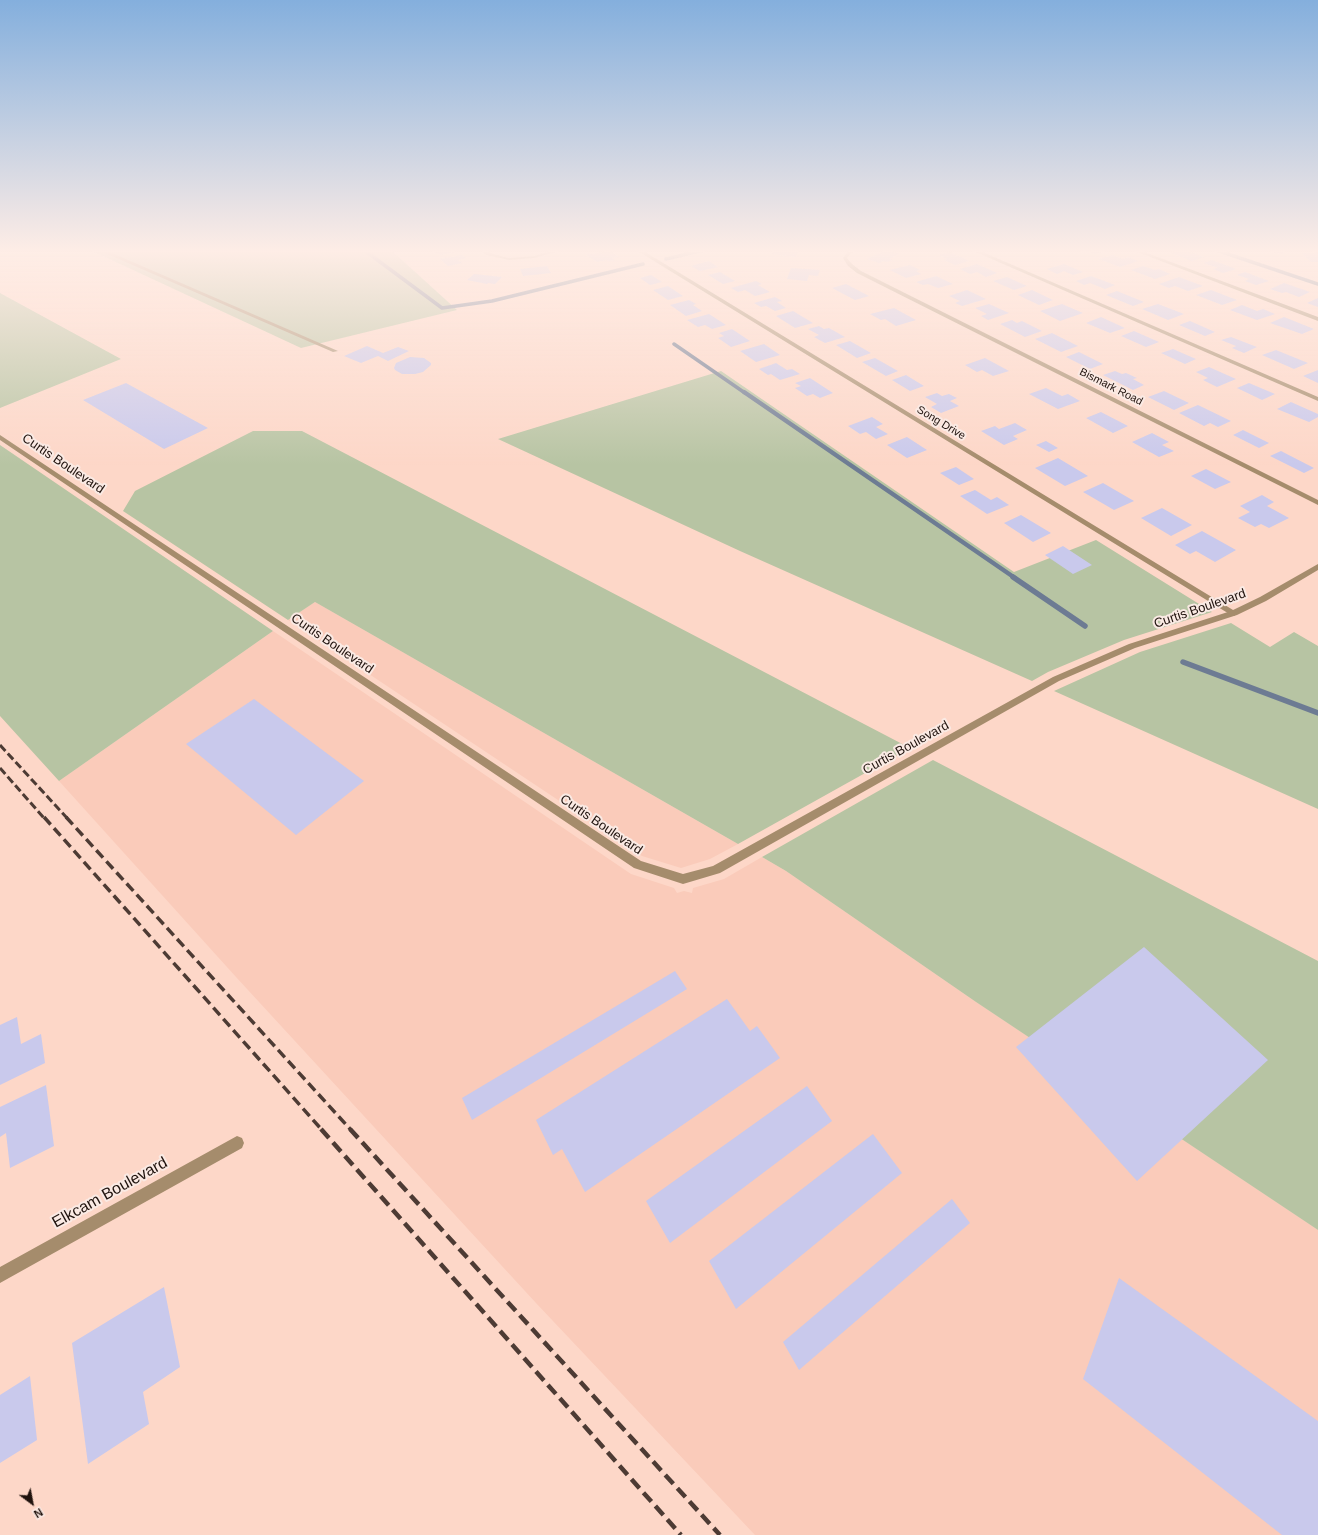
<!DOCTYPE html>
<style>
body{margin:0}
#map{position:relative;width:1318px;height:1535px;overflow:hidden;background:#fdd7c8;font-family:Helvetica,sans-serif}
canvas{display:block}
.north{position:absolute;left:12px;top:1483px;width:40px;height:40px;-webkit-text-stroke:3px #faeae4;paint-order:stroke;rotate:148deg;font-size:11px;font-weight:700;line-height:16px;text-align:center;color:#1f120d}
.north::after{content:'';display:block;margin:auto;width:14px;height:18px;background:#1f120d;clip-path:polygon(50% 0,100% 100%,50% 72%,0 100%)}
</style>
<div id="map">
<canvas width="1318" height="1535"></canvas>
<div class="north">N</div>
</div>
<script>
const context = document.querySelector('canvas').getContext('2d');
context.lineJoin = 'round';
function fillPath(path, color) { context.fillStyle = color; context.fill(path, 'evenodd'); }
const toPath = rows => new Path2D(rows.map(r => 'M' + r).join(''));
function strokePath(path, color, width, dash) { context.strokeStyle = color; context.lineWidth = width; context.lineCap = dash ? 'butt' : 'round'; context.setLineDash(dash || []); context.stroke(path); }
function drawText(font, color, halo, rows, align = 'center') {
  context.font = font + ' Helvetica,sans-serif'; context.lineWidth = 4; context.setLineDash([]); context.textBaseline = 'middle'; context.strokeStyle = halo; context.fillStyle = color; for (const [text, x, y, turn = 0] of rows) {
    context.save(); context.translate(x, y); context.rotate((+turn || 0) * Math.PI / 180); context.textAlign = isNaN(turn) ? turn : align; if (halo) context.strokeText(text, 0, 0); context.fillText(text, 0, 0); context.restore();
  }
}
fillPath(toPath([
 [315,602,738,844,710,859,681,868,642,856,288,620],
 [273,631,631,874,674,888,677,893,684,891,692,893,693,888,724,879,762,857,786,871,976,1002,1318,1230,1318,1535,755,1535,536,1303,236,977,59,781]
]), '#facbba');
fillPath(toPath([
 [90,250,391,250,457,310,301,348],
 [0,293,121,359,0,408],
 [721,371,1014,572,1096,540,1212,612,1124,640,1048,672,1032,681,740,551,498,439],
 [253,431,302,431,910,748,738,844,315,602,288,620,123,511,135,491],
 [0,445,273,631,59,781,0,716],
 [1231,623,1270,647,1294,632,1318,646,1318,809,1054,691,1140,652],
 [933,760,1318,961,1318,1230,976,1002,786,871,762,857]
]), '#b7c4a3');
strokePath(toPath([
 [364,250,442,308,492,301,643,264],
 [1216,250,1318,284],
 [666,259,704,250],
 [674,344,745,393]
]), '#6d7b93', 3.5);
strokePath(toPath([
 [744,392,1015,578]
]), '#6d7b93', 4.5);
strokePath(toPath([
 [1013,577,1085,626],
 [1183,662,1318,713]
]), '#6d7b93', 5.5);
fillPath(toPath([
 [452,250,454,252,442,255,432,251],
 [773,250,798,250,796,257,772,254],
 [887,250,899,254,889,259,893,260,887,262,884,261,879,263,867,259],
 [1077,250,1105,250,1105,251,1094,254,1087,251,1082,252],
 [1180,250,1185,250,1204,257,1192,261,1171,253],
 [1266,250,1286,250,1282,254],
 [1312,250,1318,251,1318,262,1311,262,1302,253,1315,253],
 [610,251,619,257,612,258,615,260,609,261,606,260,597,262,586,255],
 [950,252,969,261,955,265,944,260,947,259,939,255],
 [462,255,466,258,458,260,462,263,448,266,440,259],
 [1113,255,1123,259,1128,257,1138,261,1120,267,1099,259],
 [1212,260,1236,269,1223,273,1213,269,1218,268,1204,263],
 [709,261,718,267,700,271,691,266],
 [977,264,997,273,986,277,977,272,970,274,960,269],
 [1064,264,1083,272,1073,275,1064,271,1057,274,1047,269],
 [910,265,920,270,916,271,921,274,906,278,890,270],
 [547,266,551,273,523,276,520,269],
 [1143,266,1155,270,1159,269,1170,274,1155,279,1131,270],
 [791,268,820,270,818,276,809,275,807,281,787,279],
 [720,272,735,281,723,284,708,275],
 [1245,272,1269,281,1256,285,1245,281,1249,279,1237,275],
 [474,274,502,277,495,284,488,283,487,284,467,280],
 [651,275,662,282,650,285,640,278],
 [936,276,953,284,938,288,928,284,923,285,916,282],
 [1091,276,1115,285,1105,289,1090,283,1084,285,1076,281],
 [1007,277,1027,286,1014,290,993,281],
 [1179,277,1203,286,1188,291,1175,286,1169,288,1159,284],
 [756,281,762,284,758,285,770,292,755,296,745,290,738,292,731,288],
 [1284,283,1310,292,1299,297,1286,292,1282,293,1270,289],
 [846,284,869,296,855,300,832,288],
 [668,286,683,296,668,300,653,290],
 [967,290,986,299,962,306,955,303,960,301,949,296],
 [1032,290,1053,300,1039,305,1018,295],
 [1211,290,1237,300,1222,305,1196,295],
 [1117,291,1144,302,1133,306,1106,295],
 [775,297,782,301,777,302,786,308,775,311,766,306,761,307,754,303],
 [1318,298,1318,307,1307,303],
 [689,300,696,304,693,305,702,311,686,316,670,305],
 [989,304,1009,313,988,320,981,316,987,314,975,308],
 [1062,304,1083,313,1060,321,1040,311],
 [1158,304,1184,314,1168,320,1142,309],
 [1242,305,1257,311,1263,309,1275,314,1257,320,1230,310],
 [894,308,916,320,896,326,885,319,881,320,870,314],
 [793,311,813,323,795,328,776,316],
 [709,314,726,325,712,329,705,325,698,327,687,320],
 [1101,317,1125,328,1110,333,1086,323],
 [1284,317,1314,329,1302,334,1270,323],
 [1012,320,1017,323,1022,321,1042,331,1025,337,1000,324],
 [1190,321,1215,332,1205,336,1179,325],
 [819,326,824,329,829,328,845,337,825,343,814,337,819,335,808,329],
 [732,329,750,341,731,347,718,338,724,336,719,333],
 [1134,331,1159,342,1146,347,1121,336],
 [1052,333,1078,346,1061,352,1035,339],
 [1231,337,1257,347,1244,353,1232,348,1236,346,1221,340],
 [850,341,871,353,857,358,836,345],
 [764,344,780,355,756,362,740,351],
 [367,346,383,353,398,347,409,351,388,361,378,356,361,363,344,356],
 [1173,349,1196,359,1185,364,1161,353],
 [1276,350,1308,363,1294,369,1262,355],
 [1079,352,1103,364,1090,369,1066,357],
 [410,357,424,358,431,363,431,365,423,372,415,374,402,374,395,370,394,368,396,363],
 [875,358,898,371,886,376,862,362],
 [985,358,1009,371,993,376,982,370,977,372,965,365],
 [776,363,787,370,792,369,800,374,780,380,771,374,768,375,759,369],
 [1209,367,1236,379,1217,387,1203,380,1208,378,1196,372],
 [1318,370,1318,383,1303,376],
 [1115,371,1122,374,1126,373,1137,378,1133,379,1144,385,1133,390,1103,375],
 [906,375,924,386,910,391,892,380],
 [810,378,833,393,820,398,813,394,807,396,795,388,801,386,795,383],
 [126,383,208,428,164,449,83,400],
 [1249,383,1275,394,1262,400,1237,388],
 [1046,388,1062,396,1068,394,1080,401,1058,409,1029,394],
 [1164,391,1189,403,1174,410,1148,397],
 [937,393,942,396,949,394,957,398,950,401,959,406,941,413,931,407,937,404,925,397],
 [1291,402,1318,414,1318,417,1309,422,1277,409],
 [1198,405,1231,421,1218,427,1210,423,1204,426,1179,413],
 [1101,412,1128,426,1113,433,1086,418],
 [872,417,883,424,876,427,888,434,876,439,866,432,860,434,848,426],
 [1015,423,1027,430,1013,436,1018,439,1004,445,981,431,995,426,999,429],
 [1243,430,1269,443,1259,448,1233,435],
 [1152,433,1169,442,1162,445,1174,451,1159,457,1132,442],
 [907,437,927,450,907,458,887,445],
 [1046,441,1058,448,1049,452,1036,445],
 [1281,451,1314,468,1304,473,1270,456],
 [1058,458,1088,476,1065,486,1035,468],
 [956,467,974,479,959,485,940,473],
 [1206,469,1231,482,1215,489,1191,476],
 [1103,483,1134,501,1114,510,1083,492],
 [975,490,991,500,997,497,1009,505,987,514,960,496],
 [1262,495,1274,502,1267,506,1289,518,1269,528,1261,524,1255,527,1238,518,1250,512,1240,506],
 [1162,508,1192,525,1171,536,1141,518],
 [1021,515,1051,533,1033,542,1004,523],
 [1202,531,1236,550,1215,562,1196,551,1190,554,1175,545],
 [1063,546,1092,565,1073,574,1045,555],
 [254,699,364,781,296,835,186,744],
 [1144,947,1268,1060,1137,1181,1016,1047],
 [675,971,687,989,472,1120,462,1098],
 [727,999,750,1031,757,1026,780,1058,585,1192,562,1149,553,1155,536,1120],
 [17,1017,21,1044,41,1034,45,1063,0,1085,0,1025],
 [46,1085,54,1146,10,1168,6,1133,0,1137,0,1107],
 [807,1086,832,1121,670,1243,646,1201],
 [873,1134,902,1173,736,1309,709,1261],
 [952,1199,970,1223,799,1370,783,1342],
 [1119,1278,1318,1421,1318,1535,1282,1535,1083,1379],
 [164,1287,180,1367,143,1392,149,1424,88,1464,72,1343],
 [30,1376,37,1440,0,1463,0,1395]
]), '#c9c9ec');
fillPath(toPath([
 [98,250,105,250,338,351,333,352,98,250]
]), '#a58c6c');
fillPath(toPath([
 [481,250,486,250,490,253,509,258,534,256,555,250,563,250,534,258,509,260,486,255,481,250],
 [636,250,642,250,1238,613,1234,616,1231,615,636,250],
 [849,250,856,250,851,253,847,258,852,264,861,271,1318,500,1318,505,857,273,848,266,843,258,849,250],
 [971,250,978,250,1318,397,1318,401,971,250],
 [1132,250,1139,250,1318,317,1318,321,1132,250],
 [237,1136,242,1138,244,1143,242,1148,0,1283,0,1267,237,1136]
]), '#a58c6c');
fillPath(toPath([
 [0,435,641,861,683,874,713,866,1053,677,1129,644,1231,611,1260,597,1318,564,1318,570,1266,601,1237,615,1135,648,1059,681,720,873,683,884,634,868,0,440,0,435]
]), '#a58c6c');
strokePath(toPath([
 [0,745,67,818],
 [0,768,44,818]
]), '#4d3b34', 3, [8, 3.5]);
strokePath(toPath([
 [44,817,322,1130],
 [66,817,351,1130]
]), '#4d3b34', 3.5, [10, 5]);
strokePath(toPath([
 [321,1129,681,1535],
 [350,1129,720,1535]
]), '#4d3b34', 4.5, [12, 6]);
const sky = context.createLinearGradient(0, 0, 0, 465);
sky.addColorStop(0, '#84afdd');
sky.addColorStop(0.54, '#feede6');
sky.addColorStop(1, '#feede600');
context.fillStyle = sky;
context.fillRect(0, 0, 1318, 465);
drawText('11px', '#1f120d', '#faeae4', [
 ["Bismark Road",1111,387,27],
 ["Song Drive",941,423,31]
]);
drawText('13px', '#1f120d', '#faeae4', [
 ["Curtis Boulevard",63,464,34],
 ["Curtis Boulevard",1200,609,-19],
 ["Curtis Boulevard",332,644,34],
 ["Curtis Boulevard",906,748,-29],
 ["Curtis Boulevard",601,825,34]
]);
drawText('16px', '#1f120d', '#faeae4', [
 ["Elkcam Boulevard",110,1193,-29]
]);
</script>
